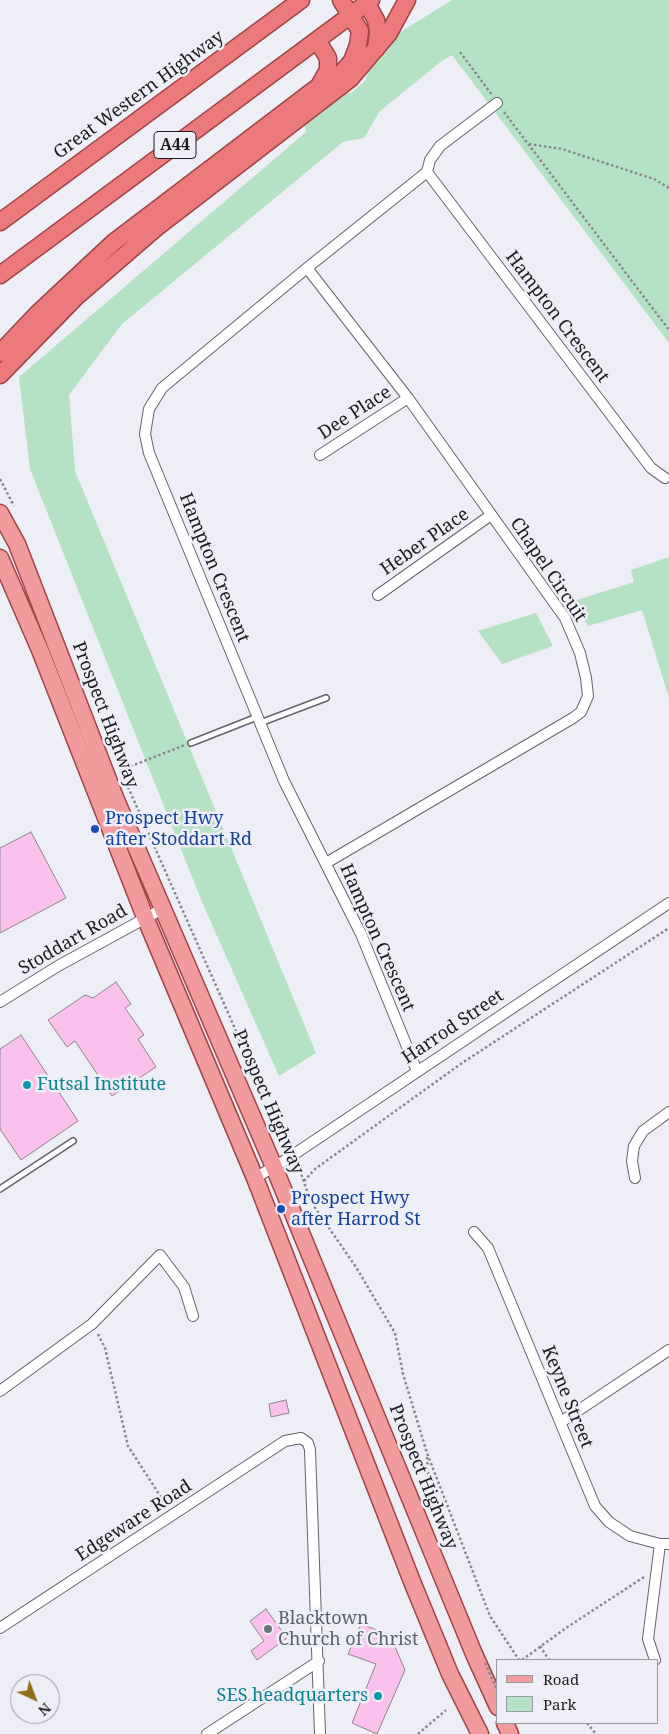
<!DOCTYPE html>
<style>
body{margin:0}
#map{position:relative;width:669px;height:1734px;overflow:hidden;background:#edeef6;font-family:"Noto Serif",serif}
canvas{display:block}
.legend{position:absolute;left:496px;top:1659px;width:162px;height:65px;box-sizing:border-box;background:#edeef6;border:1px solid #999aa0;margin:0;padding:6px 9px;list-style:none;font-size:15px;color:#1c1d20}
.legend li{display:flex;align-items:center;gap:10px;height:25px}
.legend b{width:25px;border:1px solid #999aa0}
.north{position:absolute;left:10px;top:1674px;width:50px;height:50px;box-sizing:border-box;background:#edeef6;border:1px solid #999aa0;border-radius:50%;rotate:137deg;font-size:14px;font-weight:700;line-height:20px;text-align:center;color:#1c1d20}
.north::after{content:'';display:block;margin:auto;width:18px;height:22px;background:#916f15;clip-path:polygon(50% 0,100% 100%,50% 72%,0 100%)}
</style>
<div id="map">
<canvas width="669" height="1734"></canvas>
<ul class="legend">
<li><b style="height:6px;background:#f19b9d"></b>Road</li>
<li><b style="height:14px;background:#b5e1c5"></b>Park</li>
</ul>
<div class="north">N</div>
</div>
<script>
const context = document.querySelector('canvas').getContext('2d');
context.lineJoin = 'round';
function fillPath(path, color) { context.fillStyle = color; context.fill(path, 'evenodd'); }
const toPath = rows => new Path2D(rows.map(r => 'M' + r).join(''));
function strokePath(path, color, width, dash) { context.strokeStyle = color; context.lineWidth = width; context.lineCap = dash ? 'butt' : 'round'; context.setLineDash(dash || []); context.stroke(path); }
function drawText(font, color, halo, rows, align = 'center') {
  context.font = font + ' "Noto Serif",serif'; context.lineWidth = 5; context.setLineDash([]); context.textBaseline = 'middle'; context.strokeStyle = halo; context.fillStyle = color; for (const [text, x, y, turn = 0] of rows) {
    context.save(); context.translate(x, y); context.rotate((+turn || 0) * Math.PI / 180); context.textAlign = isNaN(turn) ? turn : align; if (halo) context.strokeText(text, 0, 0); context.fillText(text, 0, 0); context.restore();
  }
}
fillPath(toPath([
 [452,0,669,0,669,343,452,55,443,60,380,111,364,138,343,142,122,324,69,395,75,471,316,1053,279,1076,202,902,30,469,19,377,306,132,302,95,351,93,365,81,378,46],
 [669,557,669,698,642,610,588,626,574,601,634,582,631,570],
 [536,613,553,646,502,664,478,631]
]), '#b5e1c5');
const building = toPath([
 [31,832,66,898,0,933,0,848,31,832],
 [116,982,131,1004,125,1008,144,1035,138,1039,156,1067,112,1096,75,1041,67,1047,48,1020,85,995,93,998,116,982],
 [21,1035,78,1121,21,1160,0,1129,0,1049,21,1035],
 [286,1400,289,1413,271,1417,269,1404,286,1400],
 [266,1609,287,1638,257,1660,251,1651,264,1641,250,1621,266,1609],
 [361,1624,390,1635,405,1670,377,1734,352,1723,376,1664,348,1654,361,1624]
]);
fillPath(building, '#f9c1ec');
strokePath(building, '#8c858a', 1);
const service = toPath([
 [260,723,326,698],
 [191,743,257,717],
 [0,1189,73,1141]
]);
const minor = toPath([
 [427,172,651,468,665,478],
 [307,268,408,398,565,618,580,653,586,678,588,696,581,712,573,718,326,863],
 [320,455,408,398],
 [378,595,491,515],
 [0,1002,58,966,164,908],
 [417,1071,361,934,284,781,149,453,145,434,149,409,162,388,307,268,427,172,430,160,440,146,497,103],
 [255,1178,287,1159,669,903],
 [635,1178,632,1161,634,1146,643,1131,669,1112],
 [474,1232,488,1248,595,1506,609,1522,630,1536,660,1544,669,1544],
 [0,1391,92,1324,160,1255,184,1287,193,1316],
 [561,1422,669,1350],
 [0,1628,285,1441,301,1438,308,1443,310,1450,320,1734],
 [655,1660,648,1639,660,1544],
 [207,1734,319,1661]
]);
const primary = toPath([
 [0,513,17,544,116,800,274,1167,474,1654,498,1707],
 [0,558,40,650,145,917,255,1178,413,1584,450,1674,480,1734],
 [505,1723,510,1734]
]);
const trunk = toPath([
 [365,0,376,20,378,32,376,49],
 [317,40,328,58,328,70,319,86],
 [0,222,301,0],
 [0,275,371,0],
 [0,353,37,314,114,242,319,86,340,75,352,61,358,45,360,31,341,0],
 [0,375,76,297,156,228,350,79,389,33,407,0]
]);
strokePath(service, '#63646a', 8);
strokePath(minor, '#63646a', 12);
strokePath(primary, '#a04446', 19);
strokePath(trunk, '#a04446', 19);
strokePath(toPath([
 [460,52,492,95],
 [504,112,669,330],
 [529,144,562,149,654,179,669,188],
 [0,479,14,506],
 [121,770,185,745],
 [128,787,233,1024,267,1110],
 [270,1120,280,1134,288,1138,289,1144],
 [298,1165,311,1202,356,1267,395,1333,403,1374,427,1453,490,1616,519,1660],
 [304,1181,315,1169,462,1063,669,928],
 [98,1334,105,1348,128,1446,166,1505],
 [427,1457,431,1509],
 [540,1646,549,1660],
 [522,1660,566,1628,644,1577],
 [587,1723,596,1734],
 [418,1734,446,1710]
]), '#87888d', 2.5, [2.5, 2.5]);
strokePath(service, '#fff', 5);
strokePath(minor, '#fff', 10);
strokePath(primary, '#f19b9d', 16);
strokePath(trunk, '#ec7a7c', 16);
strokePath(toPath([
 [485,1663,498,1692]
]), '#87888d', 2.5, [2.5, 2.5]);
for (const [x, y, r, color] of [
 [95,829,5,"#1a4fb4"],
 [27,1085,5,"#0f9aa8"],
 [281,1209,5,"#1a4fb4"],
 [268,1629,5,"#6b7280"],
 [378,1696,5,"#0f9aa8"]
]) { const dot = new Path2D(); dot.arc(x, y, r, 0, 2 * Math.PI); context.fillStyle = color; context.fill(dot); strokePath(dot, '#edeef6', 2); }
for (const [x, y, w] of [
 [175,145,42]
]) { const box = new Path2D(); box.roundRect(x - w / 2, y - 13.5, w, 27, 4); context.fillStyle = '#edeef6'; context.fill(box); strokePath(box, '#1c1d20', 1); }
drawText('bold 16px', '#1c1d20', null, [
 ["A44",175,145]
]);
drawText('18px', '#1c1d20', '#edeef6', [
 ["Great Western Highway",139,95,-36],
 ["Hampton Crescent",557,317,53],
 ["Dee Place",355,413,-33],
 ["Heber Place",425,542,-35],
 ["Hampton Crescent",214,568,68],
 ["Chapel Circuit",548,570,56],
 ["Prospect Highway",105,715,69],
 ["Hampton Crescent",377,938,66],
 ["Stoddart Road",73,940,-30],
 ["Harrod Street",453,1027,-34],
 ["Prospect Highway",268,1102,67],
 ["Keyne Street",567,1397,68],
 ["Prospect Highway",423,1477,68],
 ["Edgeware Road",134,1521,-33]
]);
drawText('18px', '#164399', '#edeef6', [
 ["Prospect Hwy",105,819],
 ["after Stoddart Rd",105,840],
 ["Prospect Hwy",291,1199],
 ["after Harrod St",291,1220]
], 'left');
drawText('18px', '#0d838f', '#edeef6', [
 ["Futsal Institute",37,1085],
 ["SES headquarters",368,1696,"right"]
], 'left');
drawText('18px', '#5b616d', '#edeef6', [
 ["Blacktown",278,1619],
 ["Church of Christ",278,1640]
], 'left');
</script>
